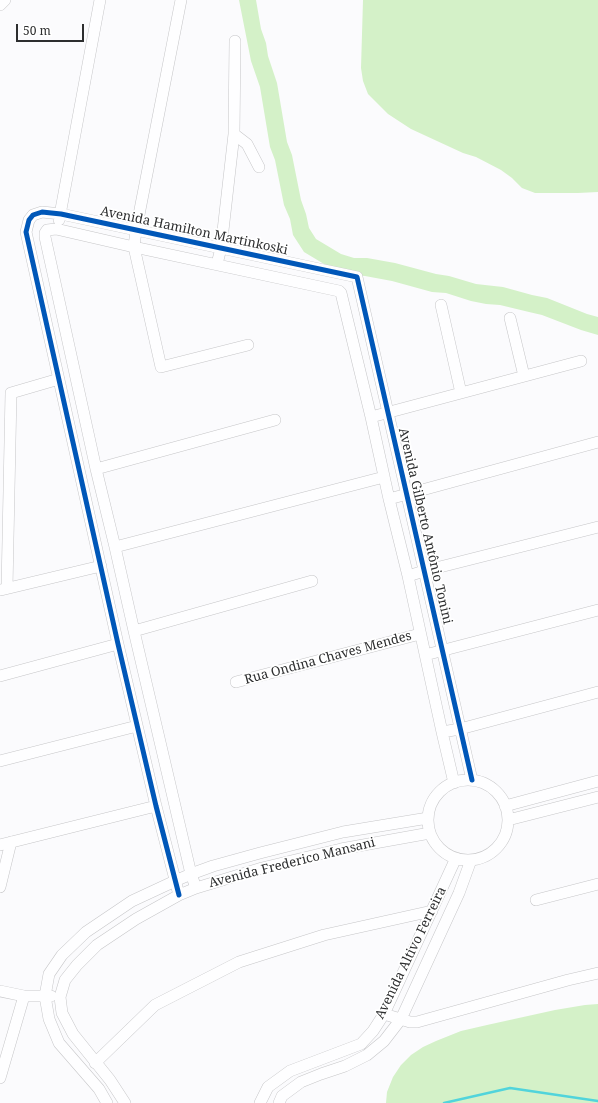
<!DOCTYPE html>
<meta charset="utf-8">
<style>
body{margin:0}
#map{position:relative;width:598px;height:1103px;overflow:hidden;background:#fbfbfd;font-family:"Noto Serif",serif}
canvas{display:block}
.scale{position:absolute;left:16px;top:24px;width:68px;height:18px;box-sizing:border-box;border:2px solid #2d2e2f;border-top:0;padding-left:5px;font-size:12px;line-height:14px;white-space:nowrap;color:#2d2e2f;-webkit-text-stroke:3px #fff;paint-order:stroke}
</style>
<div id="map">
<canvas width="598" height="1103"></canvas>
<div class="scale">50 m</div>
</div>
<script>
const context = document.querySelector('canvas').getContext('2d');
context.lineJoin = 'round';
function fillPath(path, color) { context.fillStyle = color; context.fill(path, 'evenodd'); }
const toPath = rows => new Path2D(rows.map(r => 'M' + r).join(''));
function strokePath(path, color, width, dash) { context.strokeStyle = color; context.lineWidth = width; context.lineCap = dash ? 'butt' : 'round'; context.setLineDash(dash || []); context.stroke(path); }
function drawText(font, color, halo, rows, align = 'center') {
  context.font = font + ' "Noto Serif",serif'; context.lineWidth = 3.5; context.setLineDash([]); context.textBaseline = 'middle'; context.strokeStyle = halo; context.fillStyle = color; for (const [text, x, y, turn = 0] of rows) {
    context.save(); context.translate(x, y); context.rotate((+turn || 0) * Math.PI / 180); context.textAlign = isNaN(turn) ? turn : align; if (halo) context.strokeText(text, 0, 0); context.fillText(text, 0, 0); context.restore();
  }
}
fillPath(toPath([
 [239,0,256,0,261,29,266,43,268,56,277,83,287,142,292,155,301,200,306,214,309,228,316,239,341,254,354,258,367,258,395,263,436,274,449,276,476,284,503,287,532,295,547,298,587,314,598,317,598,335,581,330,542,315,529,312,500,305,486,304,471,301,446,293,432,292,392,281,365,276,350,275,334,270,304,252,293,235,290,219,284,205,275,160,270,147,260,87,251,61],
 [363,0,598,0,598,192,578,193,535,193,522,188,512,178,501,170,476,157,463,153,411,129,388,114,368,94,363,81,361,68],
 [598,1004,598,1103,386,1103,387,1092,393,1077,401,1065,411,1055,423,1047,436,1041,461,1031,487,1025,555,1010,585,1005]
]), '#d4f1c8');
strokePath(toPath([
 [444,1103,510,1088,598,1101]
]), '#51d4db', 2.5);
const minor = toPath([
 [181,0,136,230,134,247,161,367,248,345],
 [0,5,5,0],
 [234,134,247,144,259,167],
 [59,220,100,0],
 [217,264,221,248,234,134,235,41],
 [441,305,461,393],
 [510,318,524,376],
 [371,417,581,361],
 [96,469,275,420],
 [389,499,598,442],
 [115,547,384,477],
 [408,576,424,571,598,527],
 [7,588,11,393,59,379],
 [1,590,101,566],
 [134,631,312,581],
 [425,655,598,610],
 [0,676,118,644],
 [236,682,420,634],
 [442,732,460,729,598,692],
 [0,761,137,726],
 '428 820a40 40 0 1 1 80 0a40 40 0 1 1-80 0Z',
 [505,806,598,781],
 [508,820,598,797],
 [0,845,156,806],
 [0,887,11,842],
 [196,888,191,874,134,631,115,547,96,469,45,237,45,233,47,230,56,229,134,247,339,291,341,293,371,417,389,499,408,576,442,732,454,783],
 [179,895,156,806,118,644,26,232,29,220,33,215,42,212,61,214,357,277,472,780],
 [536,900,598,884],
 [0,991,24,996,51,996],
 [384,1014,410,1022,417,1022,568,980,598,973],
 [95,1063,155,1005,239,962,324,935,432,911],
 [0,1078,24,996],
 [107,1103,99,1089,59,1043,49,1019,45,996,49,974,62,955,86,932,132,901,175,881,191,874,213,866,260,853,343,832,428,818],
 [125,1103,110,1080,73,1034,62,1013,60,997,65,980,77,965,97,945,136,919,179,895,196,888,262,868,341,849,430,833],
 [260,1103,268,1087,290,1071,361,1044,373,1031,384,1014,456,858],
 [279,1103,282,1096,301,1082,321,1074,345,1066,367,1055,384,1041,401,1019,459,893,471,860]
]);
strokePath(minor, '#c6c6c8', 12);
strokePath(minor, '#fefeff', 11);
strokePath(toPath([
 [179,895,156,806,118,644,26,232,29,220,33,215,42,212,61,214,357,277,472,780]
]), '#0057b8', 5);
drawText('13px', '#2d2e2f', '#fff', [
 ["Avenida Hamilton Martinkoski",194,231,12],
 ["Avenida Gilberto Antônio Tonini",425,526,77],
 ["Rua Ondina Chaves Mendes",328,658,-15],
 ["Avenida Frederico Mansani",292,863,-14],
 ["Avenida Altivo Ferreira",411,953,-64]
]);
</script>
